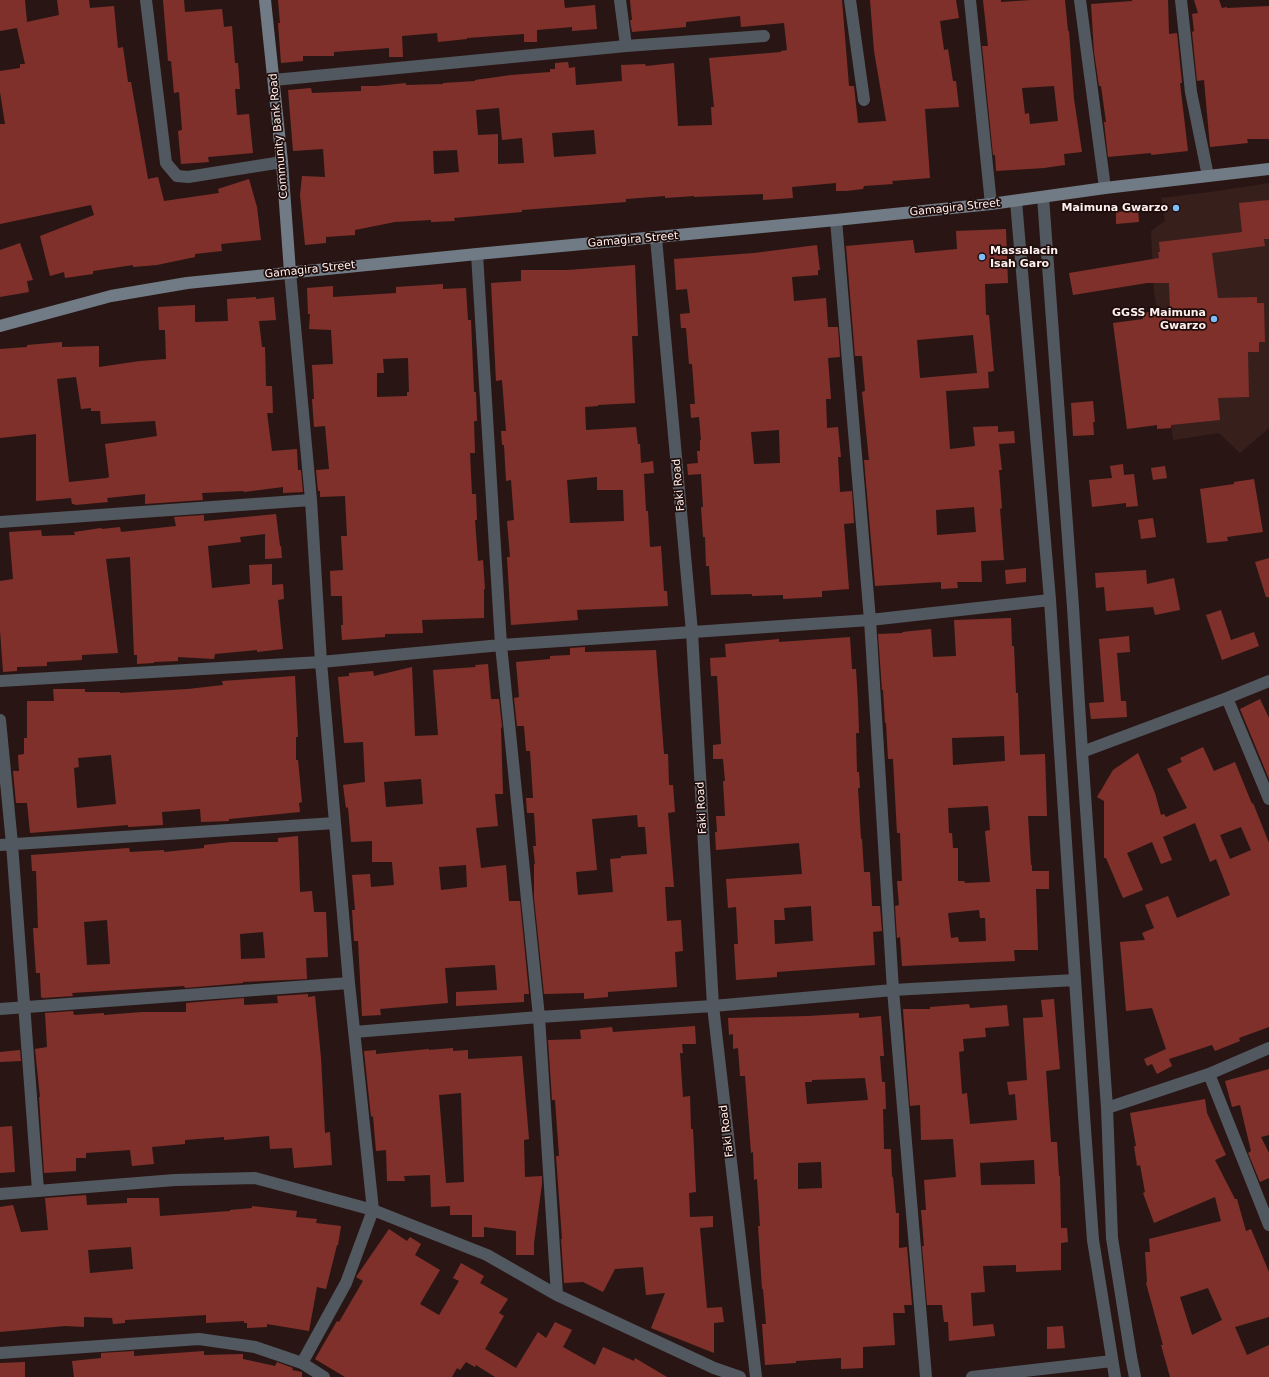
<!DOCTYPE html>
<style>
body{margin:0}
canvas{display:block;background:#291614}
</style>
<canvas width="1269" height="1377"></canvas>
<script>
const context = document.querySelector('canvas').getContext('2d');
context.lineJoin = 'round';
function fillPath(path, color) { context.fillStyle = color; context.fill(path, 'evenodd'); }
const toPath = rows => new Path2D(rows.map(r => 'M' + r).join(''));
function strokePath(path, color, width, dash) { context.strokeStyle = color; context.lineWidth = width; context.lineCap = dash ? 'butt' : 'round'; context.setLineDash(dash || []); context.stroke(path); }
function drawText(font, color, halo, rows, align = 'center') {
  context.font = font + ' "DejaVu Sans",sans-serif'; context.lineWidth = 3.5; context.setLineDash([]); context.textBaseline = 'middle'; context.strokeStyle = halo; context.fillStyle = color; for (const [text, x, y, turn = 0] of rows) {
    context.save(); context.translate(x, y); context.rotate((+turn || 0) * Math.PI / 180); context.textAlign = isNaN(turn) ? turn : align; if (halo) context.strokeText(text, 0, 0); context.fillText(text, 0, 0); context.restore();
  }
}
fillPath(toPath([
 [1269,183,1269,428,1240,453,1219,433,1173,440,1168,401,1165,345,1154,293,1151,231,1165,221,1161,198,1218,191]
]), '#371f1c');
fillPath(toPath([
 [0,0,25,0,27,22,59,15,57,0,89,0,90,8,114,6,118,48,123,47,128,82,131,82,148,179,158,177,164,201,219,193,218,189,249,179,257,207,261,240,221,244,222,251,195,254,195,257,157,265,133,267,133,265,93,271,93,274,65,278,64,272,50,276,40,236,94,215,91,205,0,224,0,124,5,124,0,92,0,71,20,68,20,64,25,64,17,28,0,31],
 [163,0,184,0,185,12,222,9,224,27,232,26,235,63,238,63,240,89,235,89,237,115,249,114,253,153,208,157,209,162,181,164,178,131,182,130,179,92,174,93,171,61,168,61],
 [278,0,564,0,565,8,595,5,597,29,572,31,572,27,537,30,537,42,524,42,524,34,467,38,467,39,438,42,437,33,402,36,403,57,389,57,389,48,334,52,334,56,303,56,303,61,281,63,278,23,280,23],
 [630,0,842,0,849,86,854,86,858,123,886,121,874,51,870,0,956,0,959,18,940,21,944,50,948,49,953,81,956,81,959,107,925,109,930,178,892,181,893,184,864,186,863,189,846,191,836,191,836,183,792,187,793,198,763,200,763,194,694,197,694,196,665,198,665,196,626,199,626,202,522,210,522,212,454,218,455,221,431,222,431,220,395,222,355,230,355,235,326,237,326,243,305,245,300,195,302,176,325,177,323,149,293,151,288,90,311,88,312,93,361,91,361,86,377,86,406,83,406,85,443,84,443,83,475,81,475,80,511,75,550,72,550,69,555,69,555,63,568,62,569,68,575,67,576,85,622,81,621,65,645,64,646,66,674,63,678,126,712,125,711,107,714,107,709,58,781,52,781,51,787,50,784,23,741,27,740,16,686,22,686,27,632,32,630,20,632,20],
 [499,108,502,140,522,138,524,163,498,164,498,134,478,135,476,110],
 [594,130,596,154,554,157,552,133],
 [457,150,459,172,434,174,433,151],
 [983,0,1001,0,1001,2,1031,0,1065,0,1068,31,1069,31,1074,99,1082,152,1064,154,1065,165,1044,168,996,171,995,155,993,155,982,46,988,46],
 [1054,86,1058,121,1030,124,1029,113,1025,114,1022,88],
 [1132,0,1168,0,1169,34,1177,33,1182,83,1180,83,1188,151,1151,155,1151,153,1108,157,1104,122,1106,122,1101,86,1099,86,1094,52,1091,4,1132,1],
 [1194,0,1219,0,1222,8,1227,7,1227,8,1269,6,1269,139,1247,139,1248,143,1210,147,1204,80,1197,81,1192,32,1194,31,1192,14,1198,13],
 [1269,200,1269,239,1264,239,1265,246,1212,253,1218,298,1257,297,1257,303,1264,303,1265,342,1259,342,1259,352,1248,352,1249,397,1218,398,1220,420,1171,425,1171,428,1157,429,1157,425,1127,429,1113,323,1143,319,1142,313,1170,309,1169,283,1147,283,1073,295,1069,273,1159,258,1158,252,1160,252,1159,242,1242,232,1239,203],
 [1138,210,1139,222,1116,224,1116,212],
 [1006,229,1008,283,985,284,986,315,989,315,994,371,988,372,989,388,946,391,950,449,975,446,973,427,998,426,998,432,1014,431,1015,443,999,444,1002,470,999,470,1002,508,1000,509,1004,560,981,561,982,582,957,582,958,588,941,589,941,582,875,586,864,460,869,460,862,392,865,391,862,356,855,356,846,246,913,240,915,253,957,249,956,231],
 [973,335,977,373,920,378,917,340],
 [974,507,976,532,937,535,936,510],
 [20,243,33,280,27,281,29,292,0,297,0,250],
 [817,245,820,270,818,270,818,275,792,277,794,301,826,298,828,327,838,327,840,357,828,358,831,399,826,399,827,428,838,427,841,457,838,457,840,492,852,491,854,523,844,524,849,589,822,591,822,597,783,599,783,595,752,596,752,594,711,595,709,566,706,566,705,537,703,537,701,507,703,507,701,474,688,475,687,464,698,463,697,451,700,451,700,440,701,440,699,417,691,418,690,404,695,404,692,364,689,364,686,328,681,328,680,314,690,313,687,289,676,290,674,259,754,253],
 [779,430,780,463,754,464,751,432],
 [635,265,638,336,632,336,635,403,598,405,598,406,585,407,586,430,636,427,638,444,640,444,641,463,653,461,654,473,644,474,646,511,648,511,650,547,661,546,664,591,667,591,668,606,577,610,578,620,511,625,507,557,510,557,507,521,514,520,511,480,506,481,504,445,502,445,501,431,506,431,502,380,496,381,491,283,521,281,521,270,567,270],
 [597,477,597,490,623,490,624,521,570,523,567,480],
 [443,284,443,289,466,288,468,320,471,320,474,392,476,392,477,421,474,421,475,453,470,453,472,494,476,494,477,520,475,520,478,561,483,560,485,589,484,589,484,618,422,620,423,633,385,634,385,637,342,640,341,625,343,625,342,596,331,596,330,571,343,570,341,536,347,536,345,496,320,497,320,491,318,491,316,470,329,469,325,426,314,427,312,399,314,399,312,365,333,364,331,330,309,329,310,314,308,314,307,288,333,286,333,297,396,293,396,287],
 [408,358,409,392,407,392,407,396,377,397,377,373,384,373,383,359],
 [256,297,256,299,274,297,276,320,259,321,262,347,265,347,266,386,272,386,273,413,267,413,272,451,297,449,298,470,301,470,303,492,283,493,283,487,244,492,243,491,202,493,203,500,145,504,145,494,107,498,108,502,75,505,74,504,72,504,71,498,36,501,36,434,0,438,0,349,27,347,27,345,62,342,62,347,99,346,99,367,140,361,166,359,165,330,159,330,158,307,195,305,195,322,228,321,227,299],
 [76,377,81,409,91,408,91,411,100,411,101,424,155,421,157,436,105,444,109,477,107,478,69,482,57,379],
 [1093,401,1095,422,1093,422,1094,435,1073,436,1071,403],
 [1123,464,1124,475,1134,474,1138,506,1126,507,1126,503,1092,507,1089,480,1112,478,1110,466],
 [1165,466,1167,478,1153,480,1151,468],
 [1254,479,1263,532,1227,537,1228,541,1207,543,1200,489,1234,484,1234,482],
 [276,514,280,546,281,546,282,558,265,559,265,534,240,537,241,542,208,546,212,588,250,584,249,565,272,564,272,585,283,584,284,599,278,600,283,649,257,652,257,650,215,654,214,659,178,657,178,661,154,662,154,663,137,664,137,655,134,655,130,557,106,559,118,653,82,655,82,660,47,662,47,666,17,667,17,671,3,672,0,630,0,581,13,579,9,532,41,530,42,536,75,535,74,532,101,528,102,529,120,527,121,532,176,526,174,517,204,515,204,521],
 [1153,518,1156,537,1141,539,1138,520],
 [1269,558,1269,597,1266,597,1255,562],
 [1026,568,1026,582,1006,584,1005,570],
 [1146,570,1147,584,1174,578,1180,610,1155,615,1153,607,1106,611,1104,587,1096,588,1095,573],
 [1221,610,1231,640,1254,632,1259,646,1222,660,1206,615],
 [1011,618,1012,646,1014,646,1016,693,1018,693,1020,755,1045,754,1047,816,1028,816,1031,865,1032,865,1032,871,1049,871,1049,889,1036,889,1038,950,1014,950,1015,961,902,966,900,937,897,938,895,906,899,905,897,881,902,881,900,833,897,833,893,759,888,759,886,723,885,723,883,690,882,690,878,634,903,633,902,632,931,629,933,657,956,656,954,620],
 [1004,736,1005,761,953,765,952,738],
 [988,806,990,830,985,831,990,882,965,883,964,881,958,881,958,848,953,848,952,833,949,833,948,808],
 [979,910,980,918,985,918,986,941,959,942,958,937,951,938,948,913],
 [1129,636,1130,652,1117,653,1121,701,1126,701,1127,717,1091,719,1089,703,1104,702,1099,639],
 [850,637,852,669,856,669,858,702,859,733,856,733,857,772,859,772,860,788,858,788,861,839,862,839,864,872,870,872,872,906,880,906,882,931,873,932,875,965,777,972,777,977,736,980,734,944,738,944,736,907,728,908,726,879,802,874,799,843,716,850,715,832,717,832,716,816,725,816,723,781,725,781,723,759,713,759,713,745,721,744,717,676,711,676,710,658,726,657,725,644,779,639,779,642],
 [811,906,813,941,775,944,774,920,785,920,784,908],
 [585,647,585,652,656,650,664,754,668,754,669,785,673,785,675,812,668,813,674,887,665,887,667,921,681,920,683,951,675,952,677,987,608,992,608,997,584,999,584,993,544,994,534,898,534,864,535,864,533,846,536,846,534,813,527,813,526,798,533,798,530,751,526,751,524,726,517,726,514,698,519,697,516,662,550,659,550,656,570,655,570,648],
 [637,815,638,827,645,827,647,854,621,856,621,858,610,859,613,892,578,895,576,872,597,870,592,819],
 [488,664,491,699,499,699,502,727,501,728,503,794,495,794,498,826,476,828,481,868,506,865,509,901,520,901,529,994,524,994,524,1002,456,1006,456,992,497,990,495,965,445,968,448,1003,380,1009,381,1015,362,1016,358,941,354,941,352,910,355,910,352,875,370,874,371,887,394,885,392,862,372,862,372,841,351,842,348,807,346,808,343,785,365,782,363,742,344,743,338,677,349,676,349,673,373,671,374,676,412,667,415,736,438,735,433,670,476,667,475,665],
 [421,779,423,804,386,807,384,782],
 [466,865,467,887,441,890,439,867],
 [295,676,298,737,296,737,296,760,298,760,302,802,299,803,300,812,229,819,229,821,201,822,200,809,162,812,163,825,128,827,128,825,30,833,27,803,16,803,13,771,19,771,18,755,24,754,24,738,27,738,27,701,54,701,53,689,85,689,85,692,120,692,120,693,188,689,223,685,222,681],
 [111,755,116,804,77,808,74,768,79,767,78,758],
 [1260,699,1269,718,1269,779,1240,709],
 [1203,747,1214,771,1235,762,1252,804,1253,803,1269,843,1269,1027,1239,1038,1240,1041,1215,1051,1212,1045,1169,1059,1172,1066,1157,1074,1152,1064,1147,1066,1144,1059,1166,1049,1152,1008,1126,1011,1120,942,1145,940,1142,933,1154,928,1145,905,1168,896,1177,918,1230,895,1216,859,1210,862,1195,823,1163,837,1172,860,1161,864,1152,842,1127,853,1143,890,1123,898,1106,858,1104,858,1104,801,1097,797,1113,770,1138,753,1155,793,1161,815,1164,814,1166,817,1187,808,1167,769,1182,762,1180,758],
 [1241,827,1251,850,1230,859,1220,835],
 [298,836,300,892,312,891,314,912,326,912,328,957,306,958,307,979,243,982,243,983,185,988,184,986,72,993,73,996,43,998,41,997,40,973,36,973,33,928,38,928,36,871,32,871,31,855,129,848,130,852,164,850,164,852,204,848,204,845,231,842,278,842,278,838],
 [107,920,110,964,87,965,84,922],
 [263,932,265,958,241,959,240,934],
 [308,994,308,997,315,996,321,1058,325,1133,330,1132,332,1165,294,1168,292,1148,270,1149,269,1136,224,1140,224,1137,185,1140,185,1144,152,1147,154,1164,132,1166,130,1150,86,1153,86,1158,76,1158,76,1171,44,1173,39,1097,40,1097,35,1049,47,1047,45,1013,73,1011,74,1015,104,1013,104,1015,142,1012,186,1012,186,1003,244,998,244,1005,278,1003,277,996],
 [1054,999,1060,1069,1046,1071,1051,1142,1057,1142,1059,1176,1060,1176,1061,1228,1067,1228,1068,1242,1061,1243,1061,1270,1016,1272,1016,1265,983,1266,985,1292,971,1293,973,1326,993,1324,995,1336,949,1341,948,1322,944,1322,942,1305,927,1305,922,1246,924,1246,921,1210,926,1210,924,1180,956,1177,953,1139,921,1140,920,1105,910,1106,903,1009,930,1009,930,1007,969,1004,970,1008,1007,1005,1009,1026,985,1028,986,1037,963,1039,964,1051,959,1052,962,1094,967,1093,970,1124,1017,1120,1015,1094,1009,1095,1007,1082,1027,1080,1023,1018,1043,1017,1041,1000],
 [1034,1160,1035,1184,981,1185,980,1163],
 [859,1013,859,1018,881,1016,884,1056,880,1056,882,1082,885,1082,886,1109,883,1109,884,1149,891,1149,892,1177,893,1177,896,1213,899,1213,899,1248,907,1247,912,1305,904,1305,905,1313,893,1313,895,1345,863,1347,863,1368,841,1369,841,1358,796,1361,796,1363,765,1365,762,1324,766,1324,763,1289,762,1289,758,1226,760,1226,757,1179,754,1180,753,1152,751,1153,745,1076,740,1076,738,1048,733,1049,733,1034,729,1035,728,1018,808,1016],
 [865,1078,868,1100,807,1104,805,1082,812,1082,812,1080],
 [821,1162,822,1188,798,1189,798,1163],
 [695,1026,696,1044,682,1044,683,1053,680,1053,683,1097,690,1096,691,1129,693,1129,696,1192,689,1193,690,1217,713,1216,713,1227,700,1228,707,1308,722,1307,724,1322,714,1323,714,1353,651,1328,665,1293,646,1295,643,1267,615,1269,603,1292,583,1282,564,1283,561,1239,562,1239,556,1156,559,1156,555,1100,552,1100,548,1040,581,1039,580,1030,612,1027,613,1032],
 [453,1048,453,1051,468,1050,468,1059,522,1056,529,1139,524,1140,525,1177,542,1176,542,1184,534,1243,534,1255,516,1255,516,1231,484,1227,484,1237,472,1237,472,1215,450,1215,450,1206,431,1207,430,1175,404,1176,405,1181,387,1181,386,1150,376,1151,373,1116,371,1117,364,1051,376,1050,376,1054,429,1049,429,1050],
 [461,1093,464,1182,446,1183,439,1095],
 [20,1050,21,1061,0,1062,0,1052],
 [1269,1069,1269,1135,1261,1137,1269,1153,1269,1178,1260,1182,1248,1153,1251,1151,1240,1105,1232,1107,1225,1081],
 [1205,1099,1207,1113,1226,1155,1215,1160,1235,1199,1237,1199,1246,1231,1251,1229,1269,1272,1269,1317,1235,1327,1247,1355,1269,1345,1269,1377,1170,1377,1161,1345,1163,1345,1146,1283,1147,1282,1145,1252,1150,1252,1149,1239,1221,1221,1215,1197,1154,1223,1143,1193,1145,1192,1140,1165,1137,1166,1134,1146,1136,1146,1130,1113],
 [1208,1288,1222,1320,1192,1335,1180,1297],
 [12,1126,15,1172,0,1173,0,1127],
 [86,1195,87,1205,127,1203,127,1198,159,1198,160,1216,230,1211,230,1210,252,1208,252,1206,297,1211,296,1217,317,1219,316,1223,341,1226,338,1245,337,1245,326,1289,317,1287,309,1331,267,1324,267,1327,247,1328,247,1323,244,1323,244,1321,206,1323,206,1315,125,1320,125,1323,113,1324,112,1318,84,1317,84,1327,65,1326,0,1332,0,1207,13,1205,21,1232,48,1230,45,1198],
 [131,1247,133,1269,90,1273,88,1250],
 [389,1229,407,1241,410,1237,421,1244,415,1255,440,1270,420,1304,439,1315,459,1281,453,1278,461,1263,484,1276,480,1283,508,1299,499,1313,504,1316,485,1349,516,1368,538,1332,546,1338,555,1322,572,1330,563,1347,595,1365,603,1347,634,1361,635,1358,667,1377,495,1377,476,1365,475,1367,466,1362,460,1370,457,1368,452,1377,345,1377,315,1359,337,1321,339,1322,363,1281,356,1277],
 [1063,1326,1065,1348,1047,1349,1047,1327],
 [134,1351,134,1356,204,1351,204,1355,243,1354,243,1359,275,1366,277,1362,293,1368,292,1370,302,1372,302,1377,74,1377,72,1361,101,1358,101,1353],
 [25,1362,25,1377,0,1377,0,1363]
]), '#80302a');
strokePath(toPath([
 [146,0,166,163,177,176,188,177,282,162],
 [620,0,626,46],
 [850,0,864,100],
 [970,0,991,204],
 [1080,0,1105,188],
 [1181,0,1191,92,1208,176],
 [274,80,626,46,764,36],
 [1043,197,1073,607,1082,752,1107,1108,1112,1238,1131,1357,1135,1377],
 [1016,201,1050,600,1084,1115,1093,1240,1115,1377],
 [836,220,870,620,893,990,926,1377],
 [656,238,692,632,713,1006,756,1377],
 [477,254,501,645,539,1017,557,1295],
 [290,272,311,500,321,662,349,983,373,1210,346,1283,302,1363],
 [0,522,311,500],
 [0,681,321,662,501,645,870,620,1050,600],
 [1227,698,1269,799],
 [0,720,12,844,38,1190],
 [1082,752,1227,698,1269,681],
 [0,845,335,823],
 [0,1009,349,983],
 [354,1032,539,1017,713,1006,893,990,1075,980],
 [1209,1074,1269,1225],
 [1107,1108,1209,1074,1269,1048],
 [0,1194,175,1180,255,1178,373,1210,487,1255,557,1295,714,1368,740,1377],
 [0,1353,199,1339,255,1347,302,1363,324,1377],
 [972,1377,1112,1361]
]), '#52585f', 12);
strokePath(toPath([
 [265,0,282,162,290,272],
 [0,326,111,296,187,283,477,254,836,220,991,204,1105,188,1269,169]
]), '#707b85', 12);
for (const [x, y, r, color] of [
 [1176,208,4,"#7ebdf9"],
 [982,257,4,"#7ebdf9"],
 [1214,319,4,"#7ebdf9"]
]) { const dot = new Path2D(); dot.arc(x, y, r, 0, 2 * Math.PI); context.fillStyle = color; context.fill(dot); strokePath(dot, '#1f0d0b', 1.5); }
drawText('11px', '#fef0ee', '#1f0d0b', [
 ["Community Bank Road",279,136,-95],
 ["Gamagira Street",955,208,-6],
 ["Gamagira Street",633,240,-5],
 ["Gamagira Street",310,270,-6],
 ["Faki Road",679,485,-95],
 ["Faki Road",702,808,-93],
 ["Faki Road",727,1131,-97]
]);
drawText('bold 11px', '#fef0ee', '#1f0d0b', [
 ["Maimuna Gwarzo",1168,208],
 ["Massalacin",990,251,"left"],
 ["Isah Garo",990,264,"left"],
 ["GGSS Maimuna",1206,313],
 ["Gwarzo",1206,326]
], 'right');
</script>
